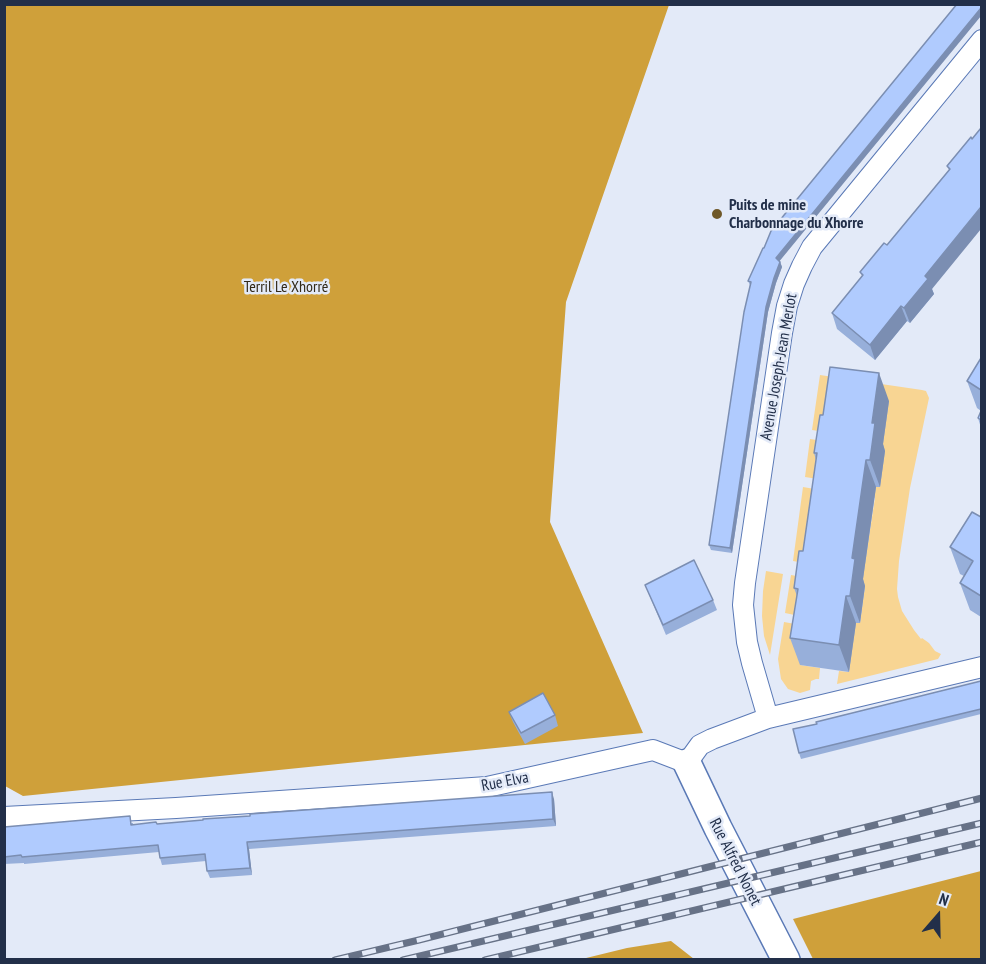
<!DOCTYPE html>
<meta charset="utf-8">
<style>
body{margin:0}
#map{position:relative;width:986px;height:964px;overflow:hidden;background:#e3eaf8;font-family:"PT Sans Narrow",sans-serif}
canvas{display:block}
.frame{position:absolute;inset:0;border:6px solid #222f49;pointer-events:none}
.north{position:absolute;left:908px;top:886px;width:60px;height:60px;-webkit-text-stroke:4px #e3eaf8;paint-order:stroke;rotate:20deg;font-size:16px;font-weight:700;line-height:24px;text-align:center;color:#222f49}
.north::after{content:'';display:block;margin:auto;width:21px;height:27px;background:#222f49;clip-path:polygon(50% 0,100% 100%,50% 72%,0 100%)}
</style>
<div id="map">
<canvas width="986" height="964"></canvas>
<div class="frame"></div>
<div class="north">N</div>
</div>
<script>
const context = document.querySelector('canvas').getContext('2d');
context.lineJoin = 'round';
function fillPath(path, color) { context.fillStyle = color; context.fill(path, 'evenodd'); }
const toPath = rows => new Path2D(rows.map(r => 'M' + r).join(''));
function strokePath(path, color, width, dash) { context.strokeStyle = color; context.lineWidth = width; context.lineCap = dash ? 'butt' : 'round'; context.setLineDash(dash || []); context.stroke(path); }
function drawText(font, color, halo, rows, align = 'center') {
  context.font = font + ' "PT Sans Narrow",sans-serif'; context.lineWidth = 5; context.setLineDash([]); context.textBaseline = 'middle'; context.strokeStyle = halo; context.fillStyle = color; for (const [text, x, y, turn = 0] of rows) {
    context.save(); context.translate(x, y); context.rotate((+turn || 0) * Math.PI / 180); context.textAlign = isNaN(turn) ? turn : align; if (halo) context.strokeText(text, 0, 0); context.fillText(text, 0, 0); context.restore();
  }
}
fillPath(toPath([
 [820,375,922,390,926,391,929,398,910,488,899,561,897,589,898,597,902,611,914,630,921,639,922,638,929,643,935,651,941,654,938,659,837,684,839,671,849,672,854,623,860,623,865,586,859,585,863,575,875,498,872,497,874,487,880,487,832,433,812,430],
 [810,439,830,442,824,480,805,477],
 [803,487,826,491,815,565,793,561],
 [766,571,783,574,770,655,764,636,762,616,763,591],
 [791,575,809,578,804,617,785,613],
 [784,622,806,626,800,665,820,668,819,679,816,679,811,681,810,690,800,693,788,689,781,679,778,659]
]), '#f8d593');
fillPath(toPath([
 [5,5,669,5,566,302,550,522,643,733,23,796,5,786],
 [981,871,981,959,813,959,793,919],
 [671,941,694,959,582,959,627,948]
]), '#cfa03a');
const street = toPath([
 [768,718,752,663,747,642,743,605,745,583,782,333,787,306,794,284,802,266,812,247,982,40],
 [4,817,176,808,487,787,653,750,687,763,700,745,712,739,768,718,982,667]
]);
const secondary = toPath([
 [687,763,718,828,786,960]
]);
strokePath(street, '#5a79b6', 22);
strokePath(secondary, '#5a79b6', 30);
strokePath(street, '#fff', 20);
strokePath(secondary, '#fff', 27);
const rail = toPath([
 [335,960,419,940,982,798],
 [403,960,982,823],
 [485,960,982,842]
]);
strokePath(rail, '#677287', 7);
strokePath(rail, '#e3eaf8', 4.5, [14]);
fillPath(toPath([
 [971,137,932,289,934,294,910,323,907,321,875,360,837,329,832,313,862,276,860,272,887,245,949,170,947,166],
 [780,261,782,267,776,283,768,312,732,553,711,550,709,545,750,285,748,281],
 [981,358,981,411,977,408,967,381],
 [889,401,883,444,885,451,880,487,876,487,863,579,865,586,860,623,856,623,849,672,800,665,790,638,797,596,794,588,803,551,816,460,814,453,823,415],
 [981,411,981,428,978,418],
 [981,517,981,617,970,610,960,583,964,576,960,574,950,547],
 [645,585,713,600,717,610,666,635],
 [981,681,981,714,801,759,799,753,817,724],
 [509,712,555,715,558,726,525,744,513,722],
 [554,799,556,826,249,849,252,875,210,878,207,871,206,861,162,865,160,858,159,852,24,864,24,863,4,864,4,827,133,823,133,825,157,824]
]), '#97afda');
fillPath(toPath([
 [981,8,981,16,778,263,776,258],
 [981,207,981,229,932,289,934,294,910,323,904,308,925,276],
 [780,262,782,267,776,283,768,312,732,553,730,548,766,307,774,278],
 [901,306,907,321,875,360,870,345],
 [879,373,889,401,883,444,885,451,880,487,870,460,872,423],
 [866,460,876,487,863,579,865,586,860,623,850,596,852,558],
 [846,596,856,623,849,672,839,645],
 [552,792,554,799,556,826,553,819],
 [247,842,249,849,252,875,250,868]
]), '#7b8eb2');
const building = toPath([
 [957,4,981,4,981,8,776,258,780,262,774,278,766,307,730,548,709,545,744,312,751,282,748,281,763,248,764,248,771,231,957,4],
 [981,128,981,207,925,276,928,279,904,308,901,306,870,345,832,313,863,275,860,272,884,243,887,245,950,169,947,166,971,137,972,139,981,128],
 [981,358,981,390,967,381,981,358],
 [830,367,879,373,872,423,875,423,870,460,866,460,852,558,855,559,850,596,846,596,839,645,790,638,798,589,794,588,799,551,803,551,817,453,814,453,820,415,823,415,830,367],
 [981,411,981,420,978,418,981,411],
 [972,512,981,517,981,596,960,583,973,561,950,547,972,512],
 [694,560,713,600,663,625,645,585,694,560],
 [981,681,981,709,799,753,793,729,817,724,816,722,981,681],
 [543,693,555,715,521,733,509,712,543,693],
 [552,792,553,819,247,842,250,868,207,871,205,854,160,858,158,845,22,857,21,855,4,857,4,827,130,816,131,825,156,822,157,824,203,820,203,819,250,816,250,814,552,792]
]);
fillPath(building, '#b0cbfe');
strokePath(building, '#7b8eb2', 1.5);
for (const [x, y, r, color] of [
 [717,214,6,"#6f5828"]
]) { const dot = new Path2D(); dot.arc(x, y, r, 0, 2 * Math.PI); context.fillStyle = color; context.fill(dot); strokePath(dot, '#e3eaf8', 2); }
drawText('bold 16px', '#222f49', '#e3eaf8', [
 ["Puits de mine",729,205],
 ["Charbonnage du Xhorre",729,223]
], 'left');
drawText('16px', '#322918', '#e3eaf8', [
 ["Terril Le Xhorré",286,287]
]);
drawText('16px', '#222f49', '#e3eaf8', [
 ["Avenue Joseph-Jean Merlot",779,367,-80],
 ["Rue Elva",505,782,-11],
 ["Rue Alfred Nonet",735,862,63]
]);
</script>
